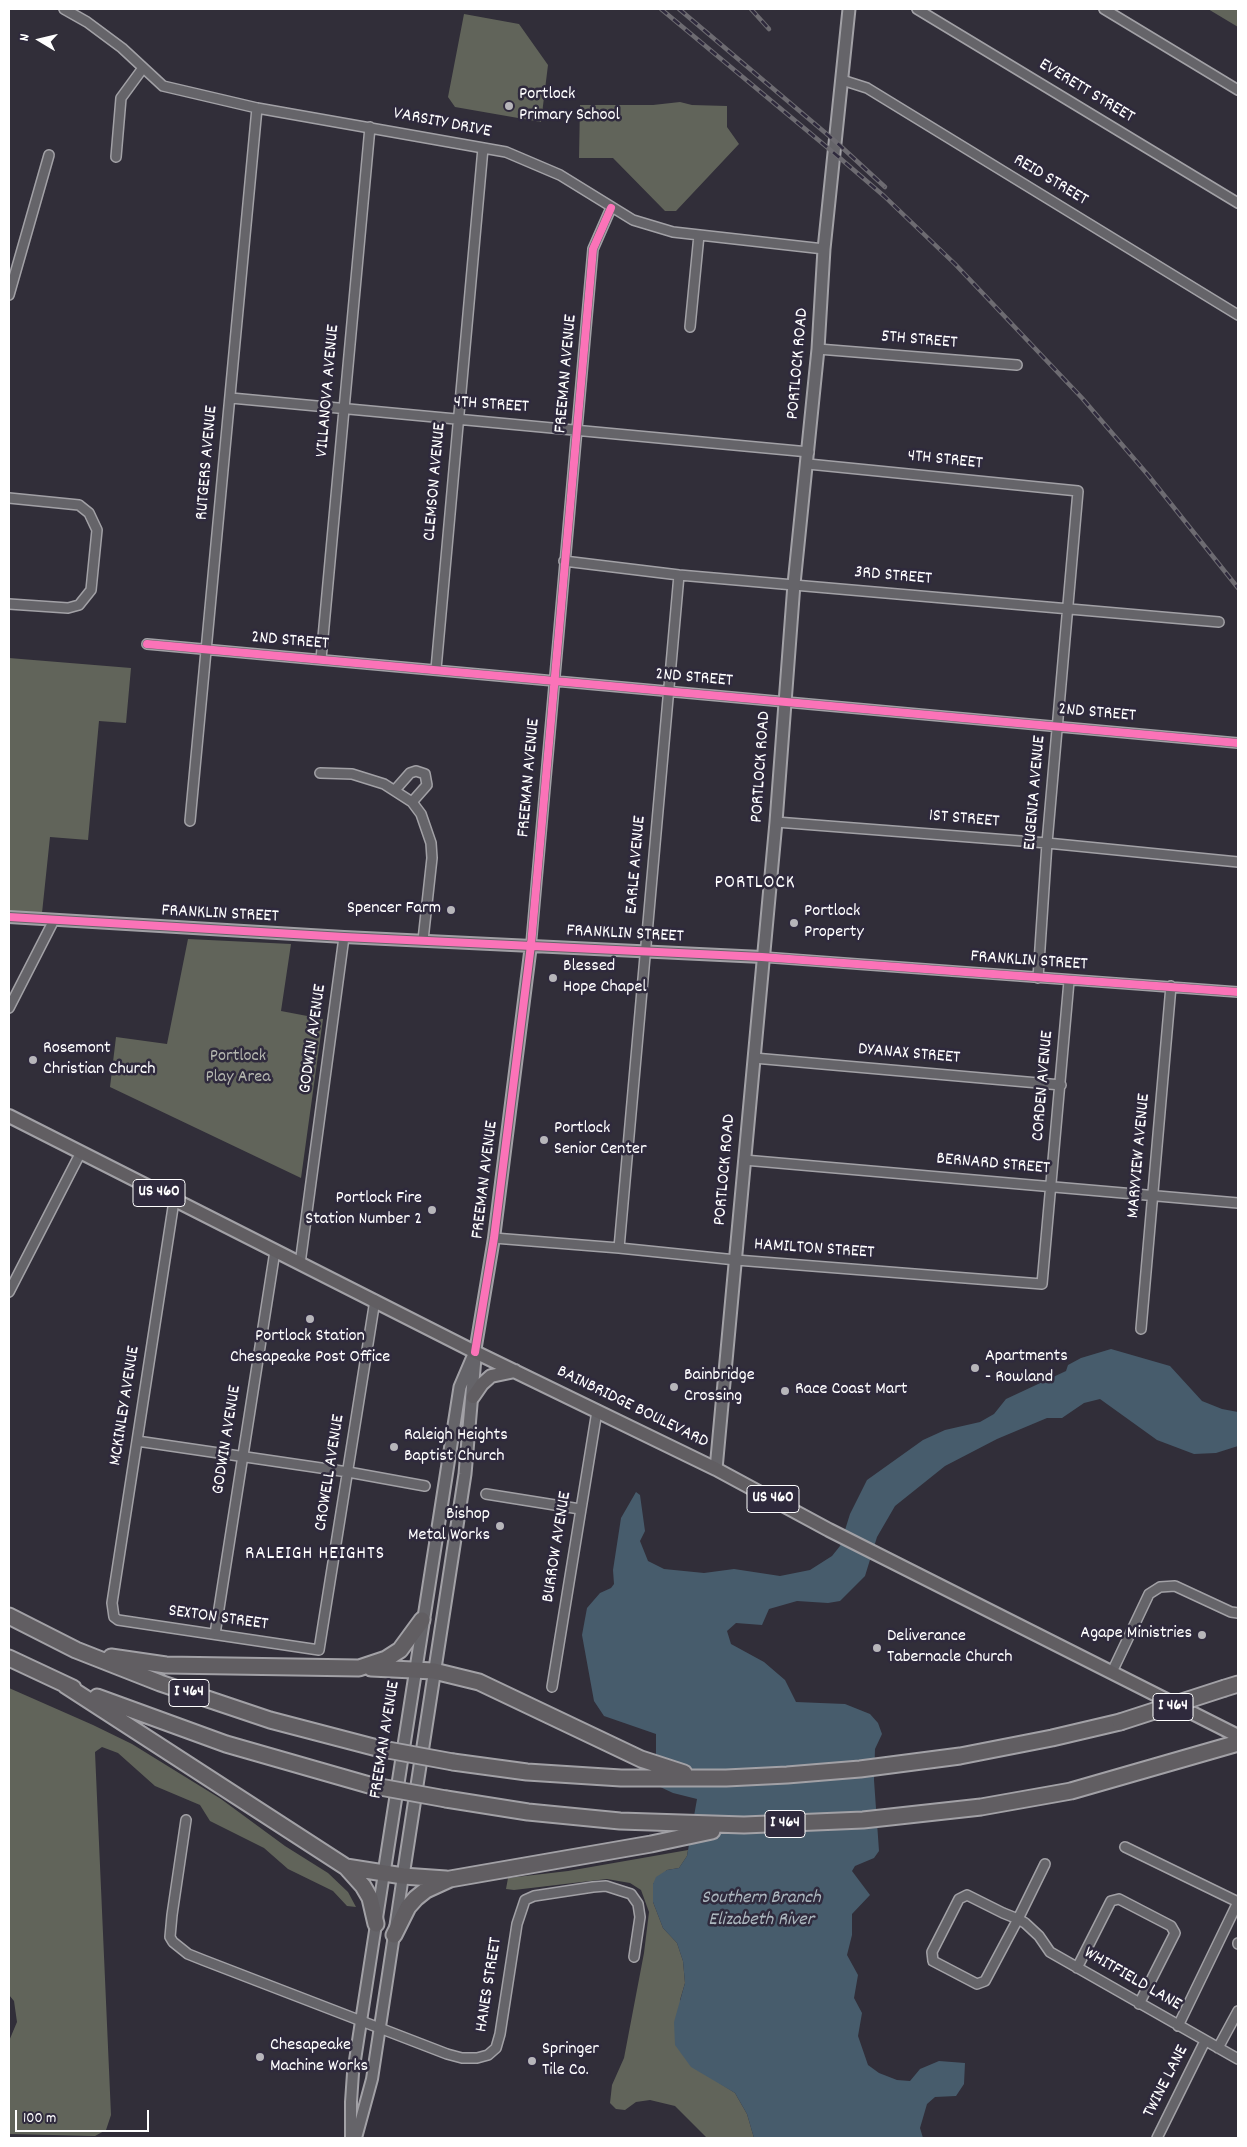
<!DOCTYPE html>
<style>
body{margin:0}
#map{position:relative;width:1247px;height:2147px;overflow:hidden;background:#312e39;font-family:Dekko,sans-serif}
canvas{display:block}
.frame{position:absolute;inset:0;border:10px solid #fff;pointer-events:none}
.north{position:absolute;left:15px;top:15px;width:50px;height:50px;-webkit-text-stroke:4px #2f2a3d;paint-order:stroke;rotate:279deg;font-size:14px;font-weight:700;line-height:20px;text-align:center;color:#fff}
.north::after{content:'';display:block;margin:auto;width:18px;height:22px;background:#fff;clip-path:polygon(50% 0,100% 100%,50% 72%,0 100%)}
.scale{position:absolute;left:15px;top:2110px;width:134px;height:22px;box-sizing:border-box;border:2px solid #fff;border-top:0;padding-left:6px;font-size:15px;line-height:18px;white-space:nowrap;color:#fff;-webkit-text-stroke:4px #2f2a3d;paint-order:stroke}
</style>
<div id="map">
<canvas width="1247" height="2147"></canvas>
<div class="frame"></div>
<div class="north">N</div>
<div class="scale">100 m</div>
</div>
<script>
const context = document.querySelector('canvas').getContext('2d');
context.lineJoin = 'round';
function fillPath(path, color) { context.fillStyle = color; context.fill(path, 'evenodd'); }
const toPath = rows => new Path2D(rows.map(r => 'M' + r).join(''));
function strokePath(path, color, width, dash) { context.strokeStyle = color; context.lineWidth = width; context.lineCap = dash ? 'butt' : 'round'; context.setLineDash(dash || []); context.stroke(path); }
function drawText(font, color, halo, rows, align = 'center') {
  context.font = font + ' Dekko,sans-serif'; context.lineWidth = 5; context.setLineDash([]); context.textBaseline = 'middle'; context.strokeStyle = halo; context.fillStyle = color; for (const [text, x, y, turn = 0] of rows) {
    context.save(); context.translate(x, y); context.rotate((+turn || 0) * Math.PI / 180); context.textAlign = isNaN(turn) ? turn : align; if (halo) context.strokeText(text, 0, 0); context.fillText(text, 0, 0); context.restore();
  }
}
fillPath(toPath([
 [1208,9,1238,9,1238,27],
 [464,14,519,24,548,65,541,122,455,107,448,97],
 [680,102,692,105,727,106,727,127,739,144,676,211,665,211,613,158,579,158,580,105,653,105],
 [9,658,131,668,126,723,99,721,88,840,50,837,42,913,9,911],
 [188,939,291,944,281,1011,323,1019,301,1178,110,1087,116,1037,167,1044],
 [9,1688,93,1725,132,1744,221,1799,285,1846,328,1873,348,1892,356,1907,347,1906,333,1891,288,1869,264,1848,210,1821,200,1805,155,1786,118,1753,102,1747,95,1752,111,2115,106,2130,95,2136,9,2134,9,2041,17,2022,14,2001,9,1995],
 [688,1850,687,1856,679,1868,667,1870,653,1884,653,1902,663,1928,677,1943,683,1961,685,1983,680,2000,718,2082,735,2093,747,2114,754,2138,707,2138,675,2106,650,2100,636,2102,625,2110,616,2109,610,2103,612,2085,624,2058,644,1953,649,1912,641,1890,630,1883,607,1879,514,1890,506,1889,508,1878,568,1871]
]), '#61645a');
fillPath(toPath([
 [1111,1349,1170,1366,1202,1401,1222,1409,1238,1412,1238,1446,1216,1453,1194,1454,1157,1440,1100,1399,1084,1403,1062,1418,1047,1418,997,1439,945,1466,895,1506,877,1537,865,1576,840,1601,828,1603,797,1601,769,1609,762,1625,736,1623,727,1631,731,1644,764,1662,785,1680,796,1702,845,1704,870,1714,878,1723,882,1734,875,1749,874,1780,879,1851,874,1858,855,1866,852,1871,870,1895,852,1914,852,1935,847,1955,858,1975,854,1998,862,2013,858,2036,868,2065,879,2073,897,2080,910,2081,920,2069,939,2061,965,2063,964,2084,956,2096,935,2097,927,2104,920,2128,923,2138,754,2138,747,2114,735,2093,691,2067,675,2045,674,2022,685,1983,683,1961,677,1943,663,1928,653,1902,653,1884,656,1877,667,1870,679,1868,687,1856,697,1799,673,1793,656,1785,656,1734,604,1716,594,1701,582,1635,587,1608,600,1593,611,1588,614,1584,613,1570,621,1518,636,1492,640,1495,645,1531,640,1541,648,1561,664,1569,704,1573,734,1569,780,1576,810,1570,832,1556,840,1546,850,1514,867,1480,923,1440,945,1430,980,1422,994,1414,1006,1399,1066,1371,1068,1365,1081,1358]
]), '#475c6c');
const minor = toPath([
 [64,9,87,22,122,48,163,86,257,108,506,152,560,175,633,220,673,232,824,249],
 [917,9,1238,203],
 [1104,9,1238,90],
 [842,80,867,88,1238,315],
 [116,157,121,98,143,68],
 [9,295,49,155],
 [690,327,699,235],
 [818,349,1017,365],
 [231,398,809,452],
 [808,464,1078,491,1047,843,1038,978],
 [9,498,79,505,89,513,97,530,91,590,79,605,68,608,9,604],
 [564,561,679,575,1219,622],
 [147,644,1238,743],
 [321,659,370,127],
 [436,669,483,148],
 [320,773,352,774,384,784,412,802,421,814,431,843,432,858,423,940],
 [395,790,410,773,416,771,425,774,427,785,412,802],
 [190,821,257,108],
 [776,822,1047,843,1238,862],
 [531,945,593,249,611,208],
 [762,957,1238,992],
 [9,1008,54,920],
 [754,1058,1061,1085],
 [744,1160,1238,1203],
 [174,1201,112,1603,114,1617,118,1620,319,1650,375,1300],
 [494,1238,619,1248,736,1260,1042,1284,1069,981],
 [619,1248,679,575],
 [300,1264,344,937],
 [9,1292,81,1152],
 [1141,1329,1171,986],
 [137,1441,348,1472,425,1486],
 [486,1494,580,1509],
 [215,1634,275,1251],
 [1112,1672,1149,1594,1160,1587,1175,1586,1231,1612,1238,1613],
 [552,1687,597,1411],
 [186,1820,172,1915,170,1937,173,1942,188,1954,203,1960,447,2054,462,2058,477,2058,488,2055,496,2048,500,2034,517,1924,525,1900,534,1896,593,1887,606,1886,631,1894,638,1904,640,1917,634,1957],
 [1125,1847,1238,1902],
 [1045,1864,1018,1919,985,1981,977,1984,933,1961,932,1952,959,1899,967,1895,1003,1913,1018,1919,1025,1923,1039,1936,1050,1952,1238,2059],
 [1238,1943,1238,1944],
 [1077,1968,1111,1901,1119,1899,1171,1926,1175,1933,1139,2004],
 [1178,2026,1238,1902],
 [1218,2048,1238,2011],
 [1157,2138,1205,2041]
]);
const tertiary = toPath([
 [9,917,344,937,762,957],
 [475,1352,494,1238,531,945],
 [351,2138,351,2102,353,2073,384,1873],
 [356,2138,372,2079,403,1876]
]);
const secondary = toPath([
 [716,1469,776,822,794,584,818,349,824,249,849,9],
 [384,1873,460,1387,475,1352],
 [403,1876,465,1474,475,1358]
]);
const primary = toPath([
 [9,1116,475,1352,716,1469,829,1530,1238,1736],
 [473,1397,482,1384,491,1376,515,1371]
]);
const motorway = toPath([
 [9,1616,76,1650,160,1683,270,1720,377,1748],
 [111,1657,166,1665,359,1668,386,1659,400,1650,422,1620],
 [9,1658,73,1688],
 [371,1668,434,1671,479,1682,641,1759,684,1773],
 [65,1685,346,1867,363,1886,370,1898,376,1924],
 [1225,1688,1238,1684],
 [97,1697,226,1744,369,1785],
 [453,1762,527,1772,621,1778,726,1778,787,1775,860,1769,960,1756,1052,1738,1120,1722],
 [446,1799,528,1812,620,1821,744,1825,863,1820,981,1807,1071,1791,1238,1743],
 [346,1867,403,1876,446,1879],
 [394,1935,408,1907,416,1898,426,1890,450,1879,651,1844,712,1831]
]);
strokePath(minor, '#a2a1a6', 12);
strokePath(tertiary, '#a2a1a6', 14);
strokePath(secondary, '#a2a1a6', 15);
strokePath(primary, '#a2a1a6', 16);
strokePath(motorway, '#a2a1a6', 19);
strokePath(minor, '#656469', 9);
strokePath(tertiary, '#656469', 10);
strokePath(secondary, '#656469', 11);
strokePath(primary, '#615e62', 12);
strokePath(motorway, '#615e62', 15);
const rail = toPath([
 [661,9,834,153,884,196,955,264,1082,398,1148,475,1238,588],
 [679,9,835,141,885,187],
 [751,9,769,29]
]);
strokePath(rail, '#6d6b71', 4.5);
strokePath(rail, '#2f2a3d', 2.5, [8]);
const motorwayBridge = toPath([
 [1120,1722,1225,1688],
 [377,1748,453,1762],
 [369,1785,446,1799]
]);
strokePath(motorwayBridge, '#a2a1a6', 19, []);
strokePath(motorwayBridge, '#615e62', 15);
strokePath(toPath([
 [147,644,1238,743],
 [9,917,344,937,762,957,1238,992],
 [475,1352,494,1238,531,945,593,249,611,208]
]), '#fb73b8', 8);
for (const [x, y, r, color] of [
 [509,106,5,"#b7b6ba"],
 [451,910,5,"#b7b6ba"],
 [794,923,5,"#b7b6ba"],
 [553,978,5,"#b7b6ba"],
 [33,1060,5,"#b7b6ba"],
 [544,1140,5,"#b7b6ba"],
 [432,1210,5,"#b7b6ba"],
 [310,1319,5,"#b7b6ba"],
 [975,1368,5,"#b7b6ba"],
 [674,1387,5,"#b7b6ba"],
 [785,1391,5,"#b7b6ba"],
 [394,1447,5,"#b7b6ba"],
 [500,1526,5,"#b7b6ba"],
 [1202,1635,5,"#b7b6ba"],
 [877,1648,5,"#b7b6ba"],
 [260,2057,5,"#b7b6ba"],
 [532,2061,5,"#b7b6ba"]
]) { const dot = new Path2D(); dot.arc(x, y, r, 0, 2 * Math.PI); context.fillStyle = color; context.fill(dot); strokePath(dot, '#2f2a3d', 2); }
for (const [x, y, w] of [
 [159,1193,52],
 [773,1499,52],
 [189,1693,40],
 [1173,1707,40],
 [785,1824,40]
]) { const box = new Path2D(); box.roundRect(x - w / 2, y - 13.5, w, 27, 4); context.fillStyle = '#2f2a3d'; context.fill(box); strokePath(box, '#fff', 1); }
drawText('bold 16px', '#fff', null, [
 ["US 460",159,1193],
 ["US 460",773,1499],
 ["I 464",189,1693],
 ["I 464",1173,1707],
 ["I 464",785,1824]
]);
drawText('18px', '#fff', '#2f2a3d', [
 ["EVERETT STREET",1086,92,31],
 ["VARSITY DRIVE",442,124,11],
 ["REID STREET",1050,181,31],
 ["5TH STREET",919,341,5],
 ["PORTLOCK ROAD",799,364,-85],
 ["FREEMAN AVENUE",567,374,-85],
 ["VILLANOVA AVENUE",329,391,-85],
 ["4TH STREET",491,406,4],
 ["4TH STREET",945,461,6],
 ["RUTGERS AVENUE",208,463,-85],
 ["CLEMSON AVENUE",436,482,-85],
 ["3RD STREET",893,577,5],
 ["2ND STREET",290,642,5],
 ["2ND STREET",694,679,5],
 ["2ND STREET",1097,714,5],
 ["PORTLOCK ROAD",762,767,-86],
 ["FREEMAN AVENUE",530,778,-85],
 ["EUGENIA AVENUE",1036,793,-85],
 ["1ST STREET",964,820,5],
 ["EARLE AVENUE",637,865,-85],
 ["FRANKLIN STREET",220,915,3],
 ["FRANKLIN STREET",625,935,3],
 ["FRANKLIN STREET",1029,962,4],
 ["GODWIN AVENUE",314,1039,-82],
 ["DYANAX STREET",909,1055,5],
 ["CORDEN AVENUE",1044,1086,-85],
 ["MARYVIEW AVENUE",1140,1156,-85],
 ["BERNARD STREET",993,1165,5],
 ["PORTLOCK ROAD",726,1170,-85],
 ["FREEMAN AVENUE",486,1180,-83],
 ["HAMILTON STREET",814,1250,4],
 ["MCKINLEY AVENUE",126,1406,-81],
 ["BAINBRIDGE BOULEVARD",632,1408,26],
 ["GODWIN AVENUE",228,1440,-81],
 ["CROWELL AVENUE",331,1473,-81],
 ["BURROW AVENUE",558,1547,-81],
 ["SEXTON STREET",218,1619,8],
 ["FREEMAN AVENUE",386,1740,-81],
 ["WHITFIELD LANE",1132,1980,30],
 ["HANES STREET",490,1985,-81],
 ["TWINE LANE",1167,2082,-63]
]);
drawText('18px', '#fff', '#2f2a3d', [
 ["Portlock",519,96],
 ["Primary School",519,117],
 ["Spencer Farm",441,910,"right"],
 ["Portlock",804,913],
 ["Property",804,934],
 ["Blessed",563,968],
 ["Hope Chapel",563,989],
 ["Rosemont",43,1050],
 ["Christian Church",43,1071],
 ["Portlock",554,1130],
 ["Senior Center",554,1151],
 ["Portlock Fire",422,1200,"right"],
 ["Station Number 2",422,1221,"right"],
 ["Portlock Station",310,1338,"center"],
 ["Chesapeake Post Office",310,1359,"center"],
 ["Apartments",985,1358],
 ["- Rowland",985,1379],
 ["Bainbridge",684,1377],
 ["Crossing",684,1398],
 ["Race Coast Mart",795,1391],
 ["Raleigh Heights",404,1437],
 ["Baptist Church",404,1458],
 ["Bishop",490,1516,"right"],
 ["Metal Works",490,1537,"right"],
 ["Agape Ministries",1192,1635,"right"],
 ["Deliverance",887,1638],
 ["Tabernacle Church",887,1659],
 ["Chesapeake",270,2047],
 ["Machine Works",270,2068],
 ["Springer",542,2051],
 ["Tile Co.",542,2072]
], 'left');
drawText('18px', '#b4b6af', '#2f2a3d', [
 ["Portlock",238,1058],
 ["Play Area",238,1079]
]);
context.letterSpacing = '1px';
drawText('19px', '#fff', '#2f2a3d', [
 ["PORTLOCK",755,884],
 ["RALEIGH HEIGHTS",315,1555]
]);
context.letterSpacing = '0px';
drawText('italic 19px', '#adb8bf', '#2f2a3d', [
 ["Southern Branch",761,1899],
 ["Elizabeth River",761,1921]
]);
</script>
